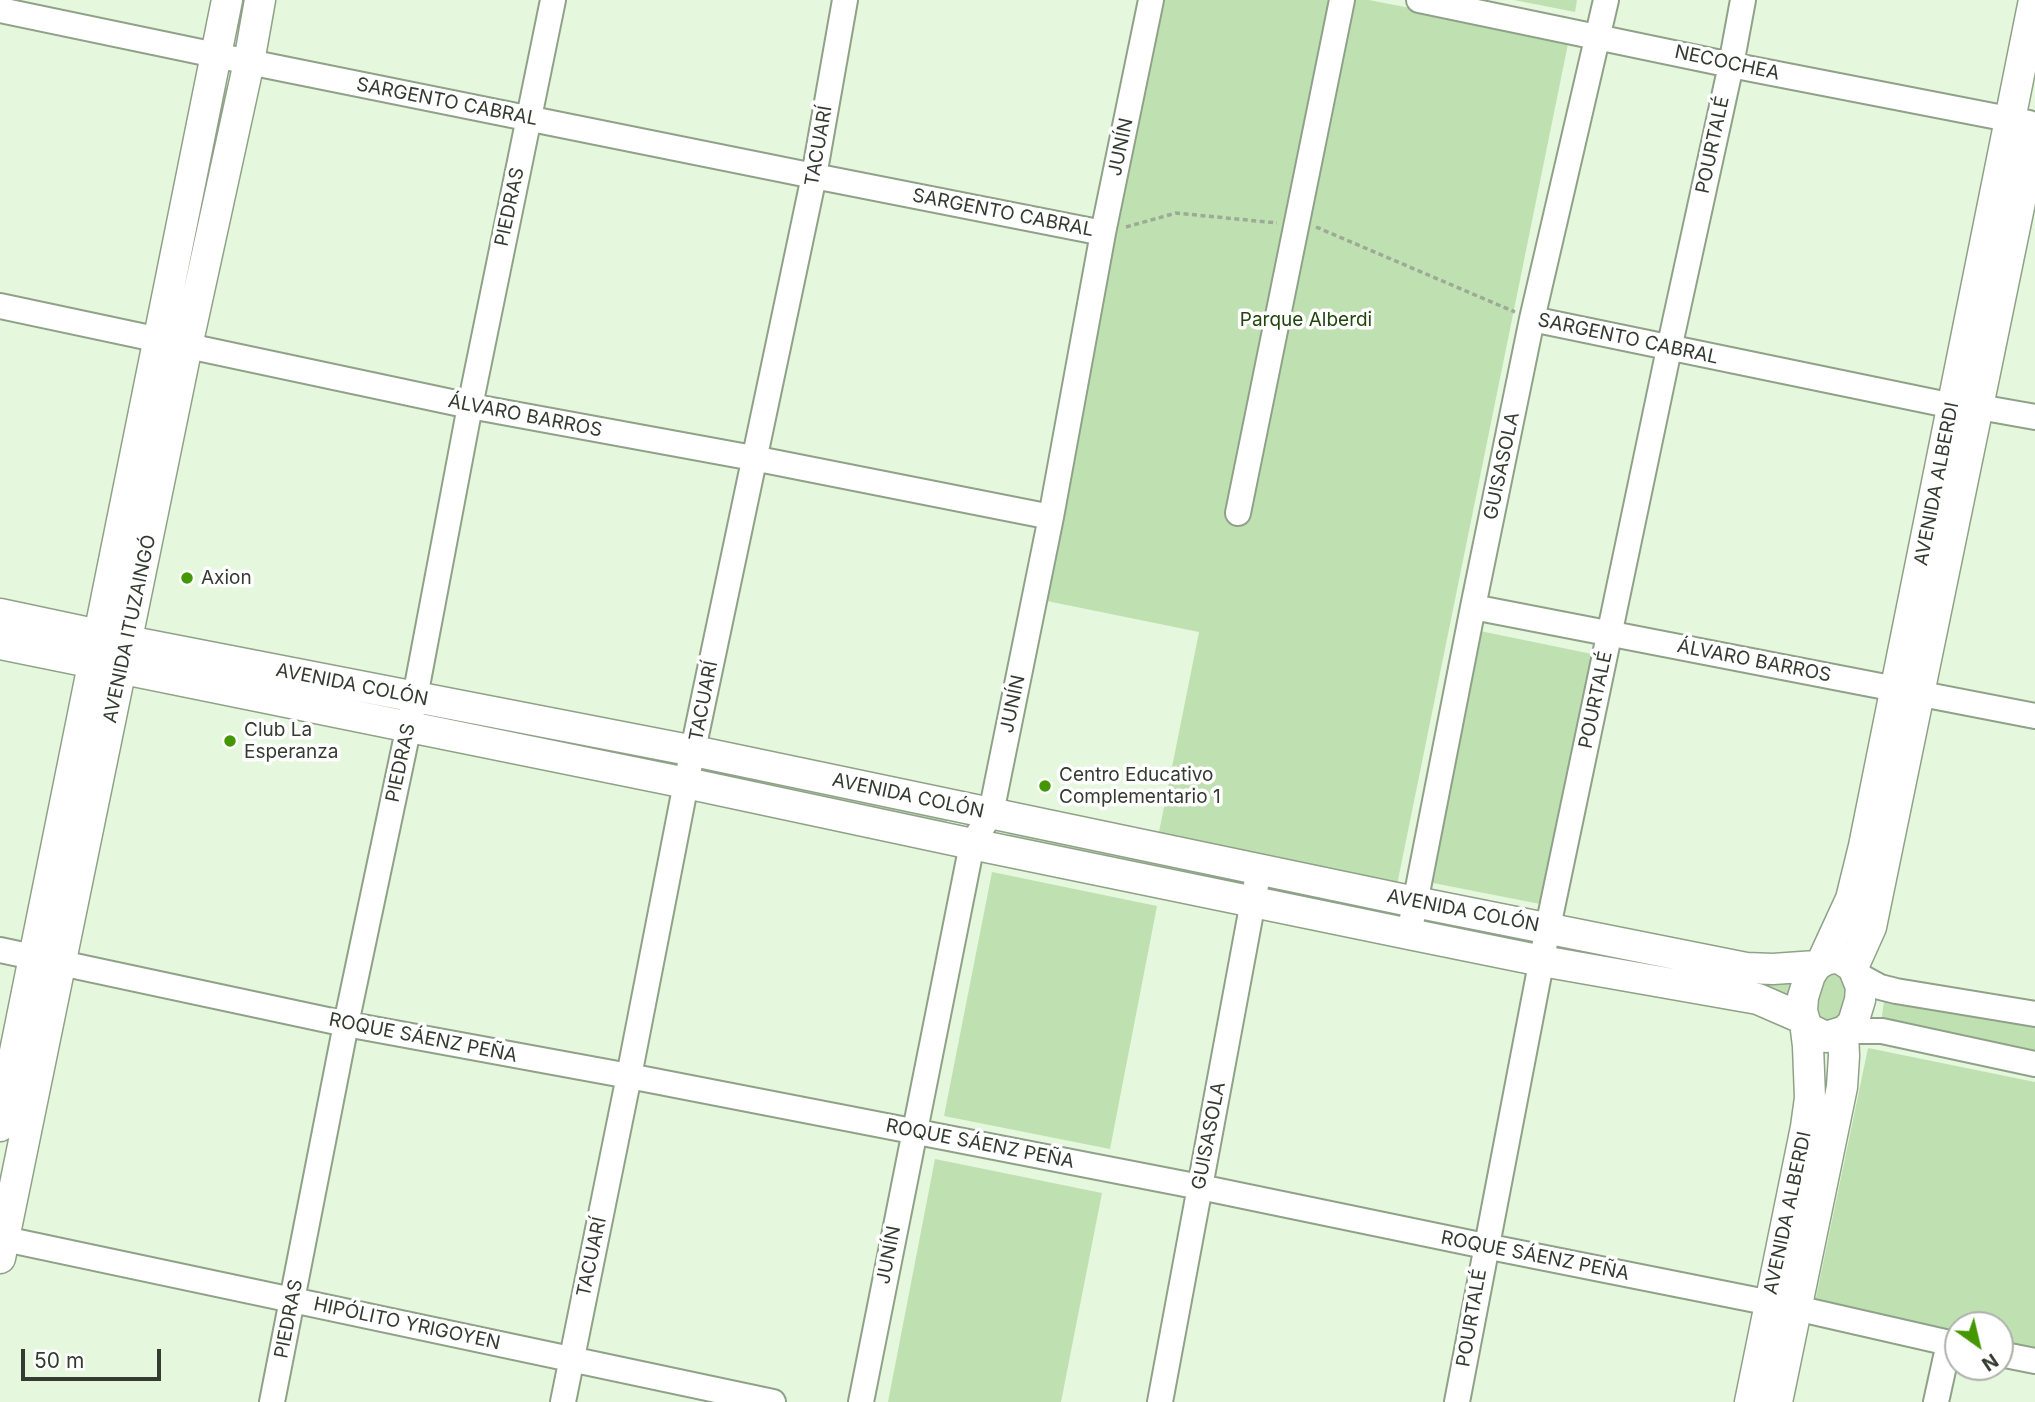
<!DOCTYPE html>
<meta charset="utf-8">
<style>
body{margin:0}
#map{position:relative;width:2035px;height:1402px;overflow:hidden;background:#e5f7dd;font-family:Inter,sans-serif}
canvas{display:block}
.north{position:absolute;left:1944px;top:1311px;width:70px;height:70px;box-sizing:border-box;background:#fff;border:2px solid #aeb1ad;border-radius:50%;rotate:146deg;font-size:19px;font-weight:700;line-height:28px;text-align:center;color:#343c31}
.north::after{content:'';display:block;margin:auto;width:24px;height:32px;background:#459701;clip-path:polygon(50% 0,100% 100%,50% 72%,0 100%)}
.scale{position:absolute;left:21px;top:1349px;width:140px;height:32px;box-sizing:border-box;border:4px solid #343c31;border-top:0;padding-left:9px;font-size:21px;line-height:24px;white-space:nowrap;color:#343c31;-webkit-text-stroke:5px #fff;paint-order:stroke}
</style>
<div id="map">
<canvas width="2035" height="1402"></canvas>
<div class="north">N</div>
<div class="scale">50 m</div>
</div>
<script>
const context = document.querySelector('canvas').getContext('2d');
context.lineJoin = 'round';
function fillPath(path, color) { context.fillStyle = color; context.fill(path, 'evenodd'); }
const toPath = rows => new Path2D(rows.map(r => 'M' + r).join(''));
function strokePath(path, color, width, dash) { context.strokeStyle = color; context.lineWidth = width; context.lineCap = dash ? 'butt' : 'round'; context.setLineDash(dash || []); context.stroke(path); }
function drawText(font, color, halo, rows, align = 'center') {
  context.font = font + ' Inter,sans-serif'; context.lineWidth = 7; context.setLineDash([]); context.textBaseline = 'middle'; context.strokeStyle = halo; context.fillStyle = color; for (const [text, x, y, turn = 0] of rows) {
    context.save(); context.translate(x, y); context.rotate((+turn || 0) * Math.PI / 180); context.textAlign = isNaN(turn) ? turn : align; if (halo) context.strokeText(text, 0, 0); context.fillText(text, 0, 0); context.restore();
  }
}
fillPath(toPath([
 [1164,0,1369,0,1569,39,1397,885,1158,837,1199,632,1042,600],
 [1514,0,1577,0,1575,12],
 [222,87,228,88,180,321,175,320],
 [1480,631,1592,654,1540,904,1428,882],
 [445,714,660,760,659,766,443,720],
 [733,772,948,818,946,824,731,778],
 [1011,828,1226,874,1225,881,1009,835],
 [992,872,1157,906,1110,1149,944,1116],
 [1289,886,1388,908,1386,915,1287,893],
 [1566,943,1794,979,1790,1004,1759,987,1565,947],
 [1835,966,1852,987,1837,1028,1812,1015,1817,979],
 [1885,994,2035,1026,2035,1054,1949,1037,1899,1021,1881,1023],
 [1868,1048,2035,1082,2035,1348,2000,1341,2000,1325,1958,1325,1958,1332,1815,1302],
 [935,1159,1102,1193,1061,1402,888,1402]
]), '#bfe1b1');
const minor = toPath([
 [1419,0,1731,65,2029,123],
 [0,10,249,62,814,176,1103,233],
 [0,306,470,406,753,458,1051,517],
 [1532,319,1953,406,1979,407,2035,417],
 [1238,513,1342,0],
 [1473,607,2035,716],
 [1409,934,1473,607,1532,319,1606,0],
 [0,950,346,1024,629,1076,1200,1187,1485,1246,1796,1308,1958,1345],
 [1858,975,1880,987,1896,991,2035,1014],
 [1845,1031,1882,1031,2035,1064],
 [0,1238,773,1402],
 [2000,1354,2035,1361],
 [272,1402,346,1024,415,697,470,406,553,0],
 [563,1402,629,1076,686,783,814,176,845,0],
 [861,1402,972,844,991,813,1051,517,1103,233,1151,0],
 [1160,1402,1259,869],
 [1457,1402,1548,927,1669,349,1731,65,1743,0],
 [1936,1402,1949,1343]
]);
const major = toPath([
 [0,614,127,641,694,751,1415,902,1746,968,1773,969,1816,966],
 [0,644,686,783,972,844,1409,934,1542,961,1758,999,1804,1019],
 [1834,958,1841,959,1853,967,1861,987,1860,1000,1853,1023,1845,1031,1826,1037,1809,1029,1805,1022,1802,1011,1803,997,1810,975,1816,966,1824,960,1834,958],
 [1822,962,1851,899,1864,846,2034,0],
 [1853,967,1871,927,2035,129],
 [0,1126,227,0],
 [0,1258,187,346,249,62,260,0],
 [1750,1402,1806,1127,1810,1098,1808,1046,1805,1022],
 [1777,1402,1842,1087,1844,1056,1843,1032]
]);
strokePath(minor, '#90a189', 28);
strokePath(major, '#90a189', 33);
strokePath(toPath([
 [1126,227,1176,213,1277,223],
 [1316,227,1515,312]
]), '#9caa96', 3.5, [5, 3.5]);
strokePath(minor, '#fff', 24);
strokePath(major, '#fff', 30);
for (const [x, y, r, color] of [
 [187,578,7,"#459701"],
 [230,741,7,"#459701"],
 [1045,786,7,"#459701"]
]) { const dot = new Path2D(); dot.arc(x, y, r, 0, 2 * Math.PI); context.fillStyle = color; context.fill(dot); strokePath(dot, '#fff', 2.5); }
drawText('19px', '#343c31', '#fff', [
 ["NECOCHEA",1727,63,12],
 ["SARGENTO CABRAL",447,102,11],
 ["POURTALÉ",1713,145,-78],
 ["TACUARÍ",819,146,-80],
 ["JUNÍN",1121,147,-78],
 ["PIEDRAS",510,207,-78],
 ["SARGENTO CABRAL",1003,213,11],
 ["SARGENTO CABRAL",1628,339,12],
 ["ÁLVARO BARROS",525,416,11],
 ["GUISASOLA",1502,466,-78],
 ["AVENIDA ALBERDI",1937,484,-79],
 ["AVENIDA ITUZAINGÓ",130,629,-78],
 ["ÁLVARO BARROS",1754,661,11],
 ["AVENIDA COLÓN",352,685,11],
 ["POURTALÉ",1596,700,-78],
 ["TACUARÍ",704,701,-79],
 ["JUNÍN",1013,704,-78],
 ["PIEDRAS",401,763,-78],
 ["AVENIDA COLÓN",908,796,12],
 ["AVENIDA COLÓN",1463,911,11],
 ["ROQUE SÁENZ PEÑA",423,1038,11],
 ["GUISASOLA",1209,1136,-79],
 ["ROQUE SÁENZ PEÑA",980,1144,11],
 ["AVENIDA ALBERDI",1788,1213,-78],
 ["JUNÍN",889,1255,-79],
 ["ROQUE SÁENZ PEÑA",1535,1256,11],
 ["TACUARÍ",592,1257,-78],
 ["POURTALÉ",1472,1318,-80],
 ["PIEDRAS",289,1319,-79],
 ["HIPÓLITO YRIGOYEN",407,1324,12]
]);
drawText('19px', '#22460d', '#fff', [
 ["Parque Alberdi",1306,320]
]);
drawText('19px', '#343c31', '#fff', [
 ["Axion",201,578],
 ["Club La",244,730],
 ["Esperanza",244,752],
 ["Centro Educativo",1059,775],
 ["Complementario 1",1059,797]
], 'left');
</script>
